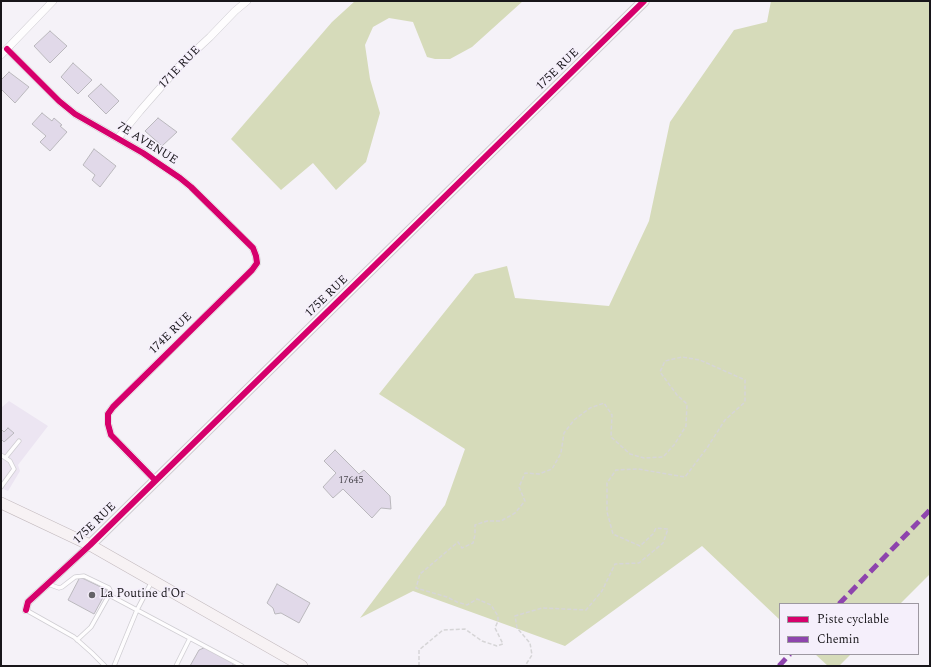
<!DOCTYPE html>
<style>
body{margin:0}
#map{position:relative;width:931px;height:667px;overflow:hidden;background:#f5f2f8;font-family:Spectral,serif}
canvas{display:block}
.frame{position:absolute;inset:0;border:2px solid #18161a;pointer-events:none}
.legend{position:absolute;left:779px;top:603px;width:140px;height:52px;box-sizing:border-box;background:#f5effb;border:1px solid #9d98a1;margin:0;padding:5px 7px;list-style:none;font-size:12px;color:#18161a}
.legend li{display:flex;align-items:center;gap:8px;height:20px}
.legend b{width:20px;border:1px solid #9d98a1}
</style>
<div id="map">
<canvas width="931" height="667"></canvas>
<div class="frame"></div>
<ul class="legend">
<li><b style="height:5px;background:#d6006c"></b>Piste cyclable</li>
<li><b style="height:5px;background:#8e44ad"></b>Chemin</li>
</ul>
</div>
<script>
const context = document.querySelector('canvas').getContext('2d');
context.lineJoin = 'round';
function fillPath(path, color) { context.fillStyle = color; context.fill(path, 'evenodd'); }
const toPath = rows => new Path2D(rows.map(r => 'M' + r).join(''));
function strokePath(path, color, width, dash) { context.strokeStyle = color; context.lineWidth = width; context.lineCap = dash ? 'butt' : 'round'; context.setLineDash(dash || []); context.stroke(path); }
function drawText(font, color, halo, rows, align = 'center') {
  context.font = font + ' Spectral,serif'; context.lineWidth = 3; context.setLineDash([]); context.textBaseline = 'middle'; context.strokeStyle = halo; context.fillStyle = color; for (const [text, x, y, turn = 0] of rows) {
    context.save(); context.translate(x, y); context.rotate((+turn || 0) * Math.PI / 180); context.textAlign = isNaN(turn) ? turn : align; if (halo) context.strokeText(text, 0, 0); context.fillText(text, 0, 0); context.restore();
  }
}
fillPath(toPath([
 [9,401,48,426,18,465,20,471,8,491,1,488,1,408]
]), '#ece5f2');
fillPath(toPath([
 [355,1,523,1,472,47,450,59,435,59,427,57,413,22,389,18,373,27,365,45,370,79,380,113,366,162,336,190,313,163,281,190,231,139,332,22],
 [771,1,930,1,930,574,900,604,780,604,780,620,702,546,565,646,413,591,360,618,445,505,465,449,379,394,475,274,507,266,515,298,609,306,649,221,670,122,734,30,767,22],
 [815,654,851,654,839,666,828,666]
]), '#d6dbba');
const building = toPath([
 [50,31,67,46,50,63,34,46,50,31],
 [73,63,92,80,78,94,61,77,73,63],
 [9,72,29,87,15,103,1,89,1,80,9,72],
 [101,84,119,101,106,114,88,96,101,84],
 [42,113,52,121,54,118,62,125,60,126,67,132,50,151,40,142,46,136,32,124,42,113],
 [158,118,177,132,162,146,145,131,158,118],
 [94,149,116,166,100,187,92,180,95,175,83,165,94,149],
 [8,428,14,433,4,442,1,439,1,429,4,432,8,428],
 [335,450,359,474,364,470,390,496,391,509,381,508,372,518,343,489,333,498,323,487,336,473,324,461,335,450],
 [80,577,107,590,94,614,68,600,80,577],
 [277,584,310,603,299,623,281,613,275,614,273,608,267,603,277,584],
 [206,647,234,663,232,666,190,666,199,650,206,647]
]);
fillPath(building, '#e1d9e9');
strokePath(building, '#bab8bd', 1);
const lane = toPath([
 [1,455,10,461,14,469,1,487],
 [6,457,19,441],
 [48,584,59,588,62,587,75,577,84,576,109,588,110,590,109,595,242,666],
 [26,610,74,637,92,653,105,666],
 [77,640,91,627,109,595],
 [114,666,137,610,152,581],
 [176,666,190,638]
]);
const street = toPath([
 [7,49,59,101,75,114,143,153,180,178,191,187,253,248,256,256,257,263,252,270,113,407,108,414,108,424,111,435,155,480],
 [1,55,53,1],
 [118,138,140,111,182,63,210,37,235,11,247,1],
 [26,610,28,602,90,545]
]);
const secondary = toPath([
 [90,545,644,1]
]);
const primary = toPath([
 [1,503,90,545,302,666]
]);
strokePath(lane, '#cfcdd2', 5);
strokePath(street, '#cfcdd2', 8);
strokePath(secondary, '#cfcdd2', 12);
strokePath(primary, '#c2b9bd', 12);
strokePath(toPath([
 [419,666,419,650,443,630,465,629,482,641,497,646,503,644,495,628,498,621,498,616,491,605,477,599,467,605,457,602,447,597,416,588,420,574,458,542,462,548,473,543,475,535,475,525,487,521,501,521,515,513,525,501,519,487,525,473,539,474,552,469,561,453,564,433,574,420,590,408,604,403,612,415,611,437,630,454,644,458,663,457,674,445,686,426,687,404,677,395,660,372,665,361,682,357,700,360,745,380,745,402,725,420,707,448,685,477,638,469,616,470,607,483,607,512,613,534,640,546,653,534,656,528,668,529,663,543,639,563,615,564,602,591,586,610,542,608,515,616,517,628,530,643,532,655,525,666]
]), '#d6d5d7', 1.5, [4, 2]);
strokePath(lane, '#fefdfe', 3.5);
strokePath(street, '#fefdfe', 7);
strokePath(secondary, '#faf7f9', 10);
strokePath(primary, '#f7f2f4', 11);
strokePath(toPath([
 [839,604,930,510],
 [779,666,790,654]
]), '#8e44ad', 5, [10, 5]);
strokePath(toPath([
 [7,49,59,101,75,114,143,153,180,178,191,187,253,248,256,256,257,263,252,270,113,407,108,414,108,424,111,435,155,480],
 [26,610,28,602,90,545,644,1]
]), '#d6006c', 6);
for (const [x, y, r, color] of [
 [92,595,4,"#656368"]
]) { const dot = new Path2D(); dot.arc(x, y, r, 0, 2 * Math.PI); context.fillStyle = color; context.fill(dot); strokePath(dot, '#f5effb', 1.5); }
drawText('10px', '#4a474e', null, [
 ["17645",351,481]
]);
drawText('12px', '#18161a', '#f5effb', [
 ["171E RUE",180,68,-46],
 ["175E RUE",558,70,-44],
 ["7E AVENUE",147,144,32],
 ["175E RUE",327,297,-44],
 ["174E RUE",171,334,-44],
 ["175E RUE",95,524,-44]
]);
drawText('12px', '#18161a', '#f5effb', [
 ["La Poutine d'Or",100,595]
], 'left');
</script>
